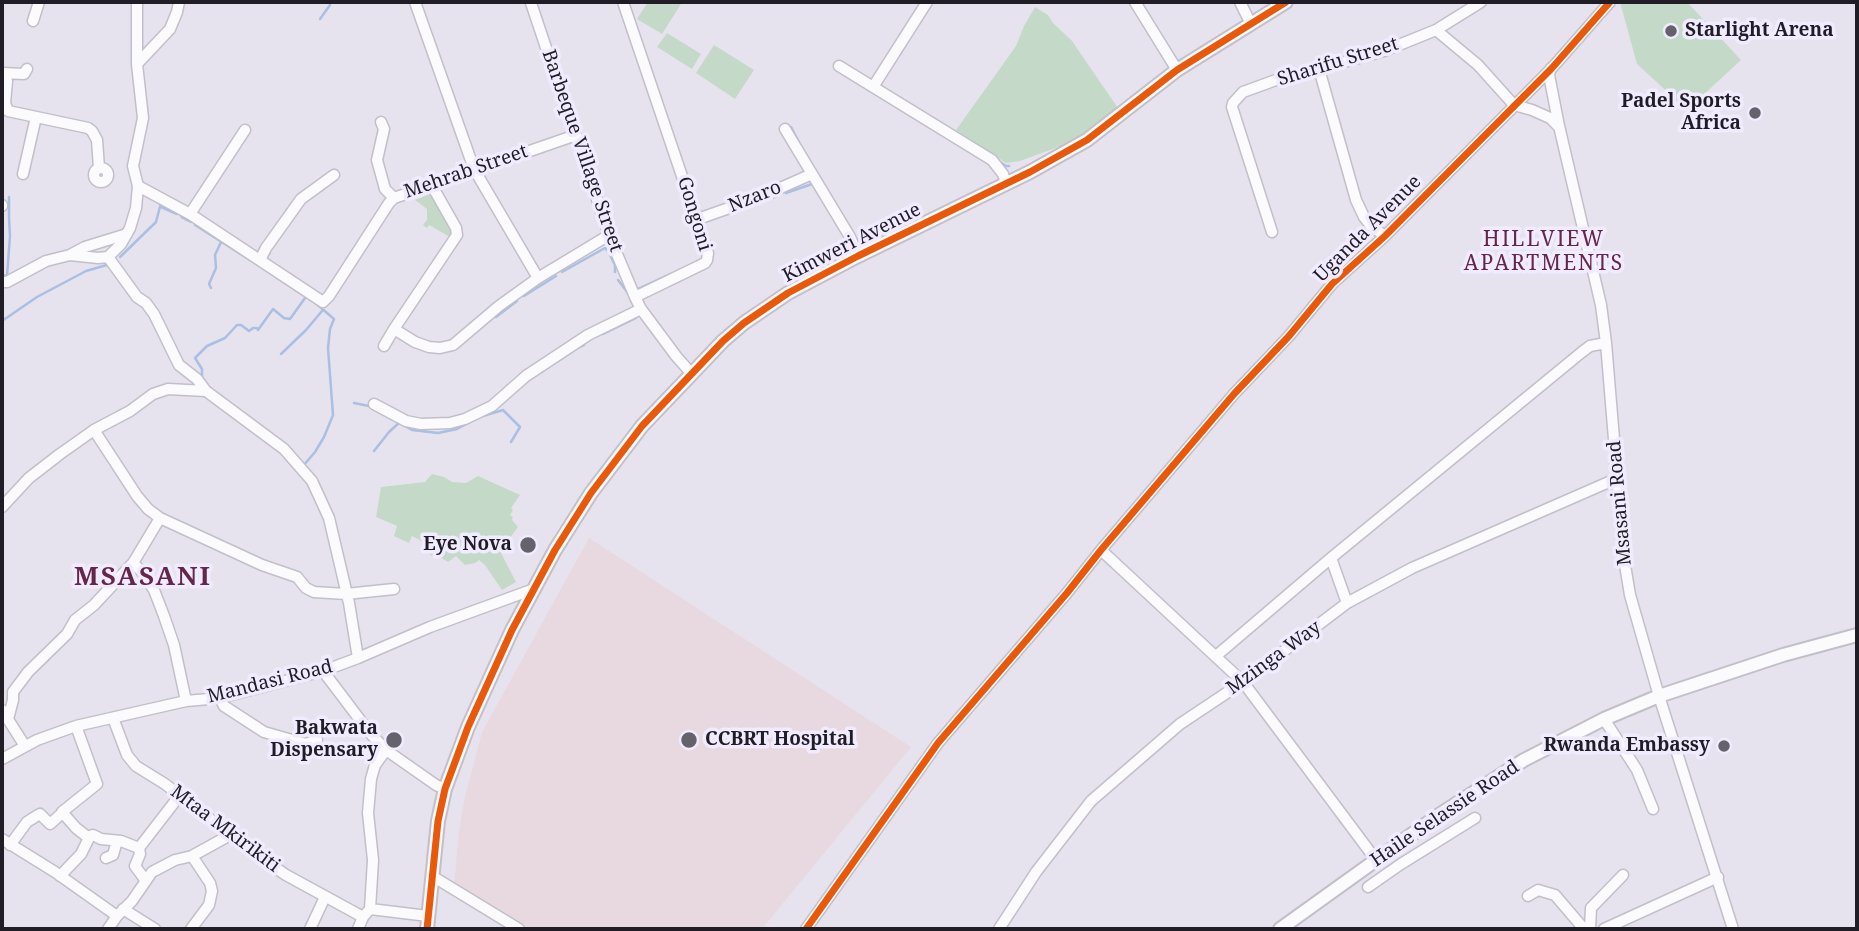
<!DOCTYPE html>
<style>
body{margin:0}
#map{position:relative;width:1859px;height:931px;overflow:hidden;background:#e6e3ef;font-family:"Noto Serif",serif}
canvas{display:block}
.frame{position:absolute;inset:0;border:4px solid #201d26;pointer-events:none}
</style>
<div id="map">
<canvas width="1859" height="931"></canvas>
<div class="frame"></div>
</div>
<script>
const context = document.querySelector('canvas').getContext('2d');
context.lineJoin = 'round';
function fillPath(path, color) { context.fillStyle = color; context.fill(path, 'evenodd'); }
const toPath = rows => new Path2D(rows.map(r => 'M' + r).join(''));
function strokePath(path, color, width, dash) { context.strokeStyle = color; context.lineWidth = width; context.lineCap = dash ? 'butt' : 'round'; context.setLineDash(dash || []); context.stroke(path); }
function drawText(font, color, halo, rows, align = 'center') {
  context.font = font + ' "Noto Serif",serif'; context.lineWidth = 7; context.setLineDash([]); context.textBaseline = 'middle'; context.strokeStyle = halo; context.fillStyle = color; for (const [text, x, y, turn = 0] of rows) {
    context.save(); context.translate(x, y); context.rotate((+turn || 0) * Math.PI / 180); context.textAlign = isNaN(turn) ? turn : align; if (halo) context.strokeText(text, 0, 0); context.fillText(text, 0, 0); context.restore();
  }
}
fillPath(toPath([
 [589,538,911,747,762,929,529,929,454,884,459,831,465,796,482,732]
]), '#e8d9e0');
fillPath(toPath([
 [648,2,678,2,681,4,662,34,637,19],
 [1620,2,1687,2,1741,60,1687,110,1637,64],
 [1035,7,1048,15,1053,23,1072,41,1120,111,1088,136,1020,161,1006,163,956,130,1016,46,1024,26],
 [667,33,701,54,692,69,657,47],
 [714,45,754,70,735,99,696,73],
 [430,194,454,232,450,237,429,225,427,228,423,225,427,220,427,209,415,200],
 [432,474,444,477,452,482,466,483,478,476,520,495,511,508,513,510,510,515,513,517,512,520,518,527,509,539,512,542,501,550,501,553,516,582,502,590,485,565,479,560,475,563,465,565,456,556,448,562,435,554,432,556,422,548,424,542,412,536,409,543,394,536,397,526,376,517,381,487,425,482]
]), '#c5d9c8');
strokePath(toPath([
 [320,19,330,5],
 [791,127,805,154],
 [997,160,1006,166,1009,166],
 [786,193,812,184],
 [765,200,778,196],
 [161,207,177,214],
 [181,216,183,218],
 [185,219,191,222],
 [195,225,250,260],
 [120,257,156,222,161,203],
 [562,272,605,248,608,251,615,265,615,272],
 [2,275,7,276,10,236,9,218,9,197],
 [276,277,306,297,307,295],
 [618,280,628,293],
 [211,288,209,284,216,268,215,255,221,242],
 [636,290,671,274],
 [524,296,556,276],
 [496,317,517,301],
 [2,321,37,297,86,271,110,264],
 [603,334,636,318],
 [577,348,584,345],
 [281,354,306,330,322,311],
 [548,367,572,352],
 [202,378,202,369,195,358,207,346,225,338,237,325,241,325,249,331,253,328,257,328,258,330,273,309,284,318,290,319,305,298],
 [354,403,374,407],
 [483,416,503,410,520,427,511,442],
 [405,422,403,425,412,430,438,433,457,429,470,422],
 [374,451,389,432,400,422],
 [303,466,315,452,324,437,333,415,328,348,330,329,334,319,312,300],
 [318,484,324,496]
]), '#aabfe2', 2.5);
const minor = toPath([
 [415,2,474,169,538,278],
 [623,2,708,253,707,260,705,263,635,297],
 [1135,2,1177,70],
 [1240,2,1251,24],
 [531,3,609,235,635,297,641,309,676,356,691,373],
 [33,21,39,2],
 [1436,30,1478,65,1514,105,1532,110,1550,118,1558,126],
 [137,64,170,29,177,12,179,2],
 [839,66,992,160,1003,174,1006,183],
 [1551,68,1549,75,1559,126,1601,305,1606,343,1624,559,1630,595,1659,696,1733,929],
 [1319,69,1356,200,1364,217,1371,226,1385,236],
 [2,73,24,74,27,69],
 [2,74,7,81,5,103,8,111,88,128,92,131,97,140,99,168],
 [873,87,927,2],
 [381,122,384,129,377,160,385,189,394,198],
 [785,129,850,237,858,256],
 '94 175a7 7 0 1 1 14 0a7 7 0 1 1-14 0Z',
 [23,174,36,117],
 [138,186,190,214,323,302,329,296,389,203,394,198,576,135],
 [2,206,2,205],
 [190,214,245,130],
 [698,219,760,197,812,174],
 [1272,232,1232,107,1233,103,1243,92,1287,76,1319,69,1384,51,1436,30,1481,2],
 [70,255,85,247,127,234],
 [108,257,137,297,146,303,154,314,179,365,197,379,206,391],
 [260,260,266,248,301,199,334,175],
 [2,282,7,282,46,261,70,255,98,258,108,257,121,244,130,228,136,208,138,186,133,166,143,118,137,64,137,2],
 [394,329,415,342,429,347,440,348,453,345,499,306,538,278,609,235],
 [384,346,394,329,457,235,456,228,431,184],
 [374,404,406,421,421,424,450,423,465,419,492,406,526,376,588,335,641,309],
 [94,430,137,496,148,509,160,518,262,565,297,577,306,588,314,592,346,594,394,589],
 [2,507,29,478,60,454,94,430,130,411,153,394,168,389,206,391,284,449,312,481,329,518,349,603,358,658],
 [1101,550,1243,682,1376,860],
 [1331,558,1347,603],
 [133,563,142,572,154,590,164,616,174,645,186,701],
 [1216,656,1331,558,1582,352,1590,346,1606,343],
 [323,671,370,733,386,750,436,785,445,789],
 [220,698,224,706,264,732,306,744,317,740],
 [2,710,25,746],
 [113,718,127,755,136,766,165,784,252,852,286,875,363,917],
 [8,719,13,700,13,692,28,672,67,634,75,620,94,605,133,563,160,518],
 [1604,719,1637,770,1653,809],
 [2,759,37,740,76,726,186,701,220,698,323,671,358,658,430,627,534,589],
 [87,837,93,835,101,839,121,841,139,848],
 [2,839,55,872,117,916],
 [10,845,27,822,38,815,40,814,50,824,60,815],
 [106,858,113,855,117,841],
 [60,876,81,854,89,838,76,828,62,812,97,784,76,726],
 [432,876,519,929],
 [146,881,135,866,140,854,139,848,180,795],
 [1368,887,1401,864,1475,818],
 [1528,896,1538,890,1555,895,1584,929],
 [123,909,155,929],
 [370,909,373,860,368,813,371,779,375,765,386,750],
 [108,929,117,916,132,901,152,872,175,860,192,856,230,835],
 [191,929,209,905,212,891,210,883,192,856],
 [310,929,325,897],
 [358,929,363,917,370,909,428,916],
 [806,929,938,743,1067,593,1101,550,1234,394,1289,336,1332,284,1385,236,1552,68,1610,2],
 [999,929,1036,872,1091,801,1180,724,1243,682,1347,603,1412,568,1618,478],
 [1590,929,1591,908,1623,875],
 [1604,929,1718,877]
]);
const tertiary = toPath([
 [427,929,438,821,445,789,468,727,512,630,555,550,591,493,642,426,723,341,744,323,788,293,858,256,1030,172,1087,140,1177,70,1286,2],
 [1280,929,1436,817,1524,760,1604,719,1659,696,1783,655,1857,635]
]);
strokePath(minor, '#c2bfc9', 13);
strokePath(tertiary, '#c2bfc9', 16);
strokePath(minor, '#fbfbfd', 10);
strokePath(tertiary, '#fbfbfd', 12);
strokePath(toPath([
 [427,929,438,821,445,789,468,727,512,630,555,550,591,493,642,426,723,341,744,323,788,293,858,256,1030,172,1087,140,1177,70,1286,2],
 [806,929,938,743,1067,593,1101,550,1234,394,1289,336,1332,284,1385,236,1552,68,1610,2]
]), '#e8590c', 7);
for (const [x, y, r, color] of [
 [1671,31,7,"#65626c"],
 [1755,113,7,"#65626c"],
 [528,545,9,"#65626c"],
 [394,740,9,"#65626c"],
 [689,740,9,"#65626c"],
 [1724,746,7,"#65626c"]
]) { const dot = new Path2D(); dot.arc(x, y, r, 0, 2 * Math.PI); context.fillStyle = color; context.fill(dot); strokePath(dot, '#f0ebfe', 2.5); }
drawText('bold 19px', '#201d26', '#f0ebfe', [
 ["Starlight Arena",1685,31,"left"],
 ["Padel Sports",1741,102],
 ["Africa",1741,124],
 ["Eye Nova",512,545],
 ["Bakwata",378,729],
 ["Dispensary",378,751],
 ["CCBRT Hospital",705,740,"left"],
 ["Rwanda Embassy",1710,746]
], 'right');
drawText('19px', '#201d26', '#f0ebfe', [
 ["Sharifu Street",1338,62,-17],
 ["Barbeque Village Street",582,151,71],
 ["Mehrab Street",466,172,-19],
 ["Nzaro",755,197,-22],
 ["Gongoni",694,214,73],
 ["Uganda Avenue",1368,229,-45],
 ["Kimweri Avenue",852,243,-27],
 ["Msasani Road",1620,503,-95],
 ["Mzinga Way",1274,658,-36],
 ["Mandasi Road",270,682,-14],
 ["Haile Selassie Road",1445,814,-34],
 ["Mtaa Mkirikiti",225,829,37]
]);
context.letterSpacing = '2px';
drawText('21px', '#652647', '#f0ebfe', [
 ["HILLVIEW",1544,240],
 ["APARTMENTS",1544,264]
]);
context.letterSpacing = '0px';
context.letterSpacing = '2px';
drawText('bold 26px', '#652647', '#f0ebfe', [
 ["MSASANI",143,578]
]);
context.letterSpacing = '0px';
</script>
